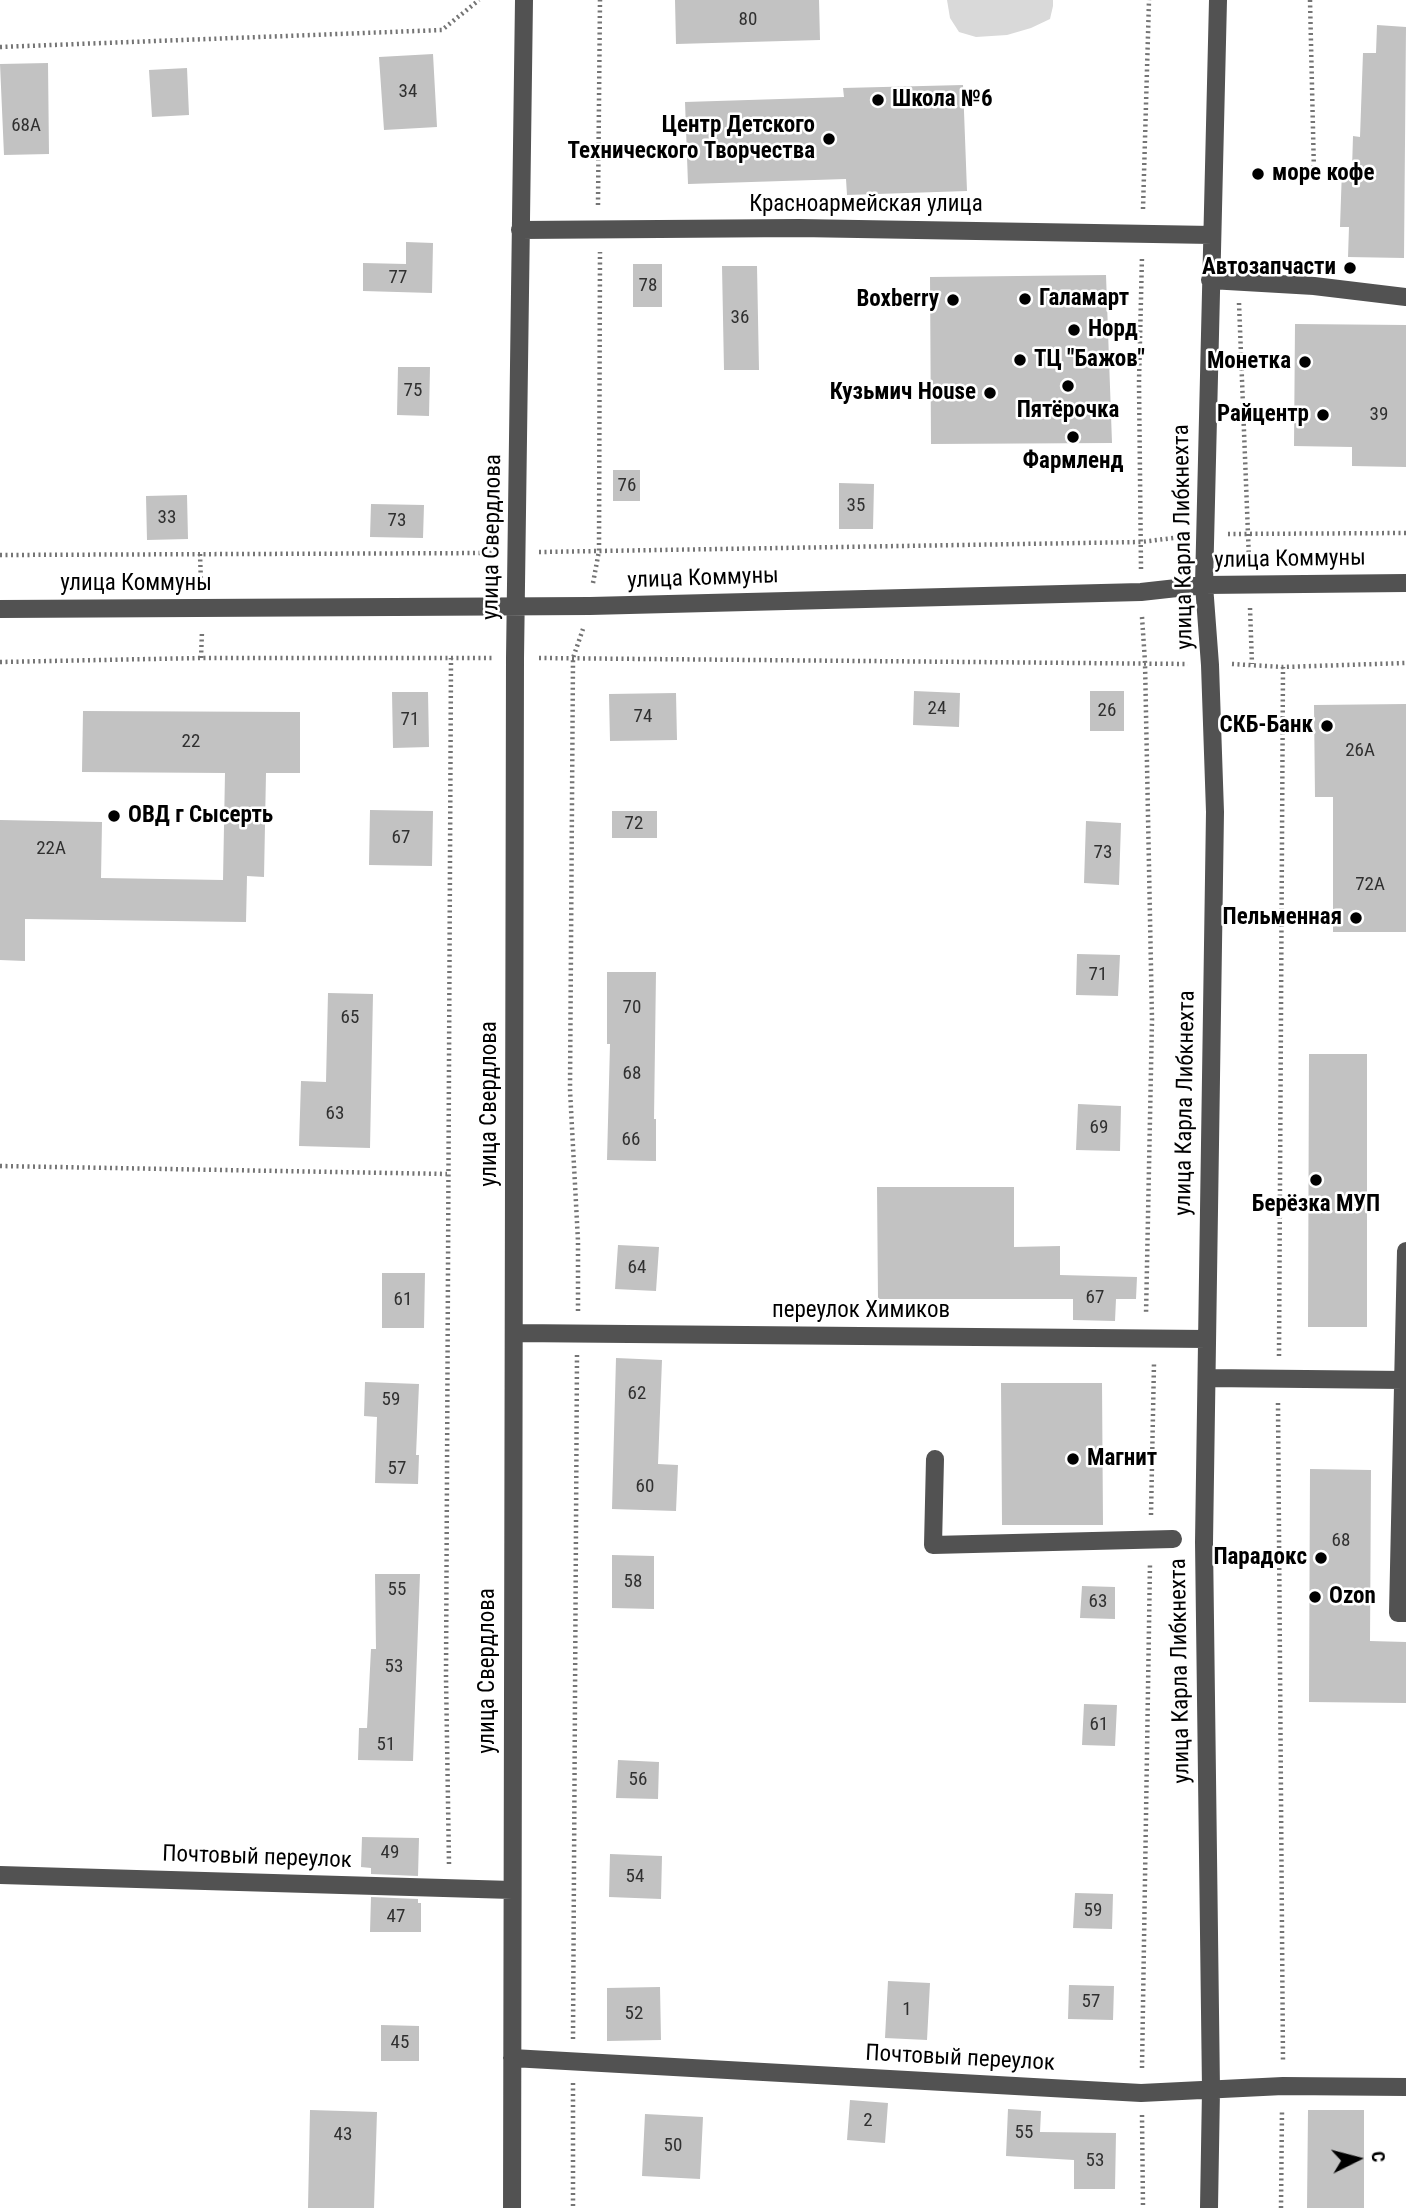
<!DOCTYPE html>
<meta charset="utf-8">
<style>
body{margin:0}
#map{position:relative;width:1406px;height:2208px;overflow:hidden;background:#fff;font-family:"Roboto Condensed",sans-serif}
canvas{display:block}
.north{position:absolute;left:1322px;top:2124px;width:70px;height:70px;-webkit-text-stroke:5px #fff;paint-order:stroke;rotate:84deg;font-size:19px;font-weight:700;line-height:28px;text-align:center;color:#000}
.north::after{content:'';display:block;margin:auto;width:24px;height:32px;background:#000;clip-path:polygon(50% 0,100% 100%,50% 72%,0 100%)}
</style>
<div id="map">
<canvas width="1406" height="2208"></canvas>
<div class="north">С</div>
</div>
<script>
const context = document.querySelector('canvas').getContext('2d');
context.lineJoin = 'round';
function fillPath(path, color) { context.fillStyle = color; context.fill(path, 'evenodd'); }
const toPath = rows => new Path2D(rows.map(r => 'M' + r).join(''));
function strokePath(path, color, width, dash) { context.strokeStyle = color; context.lineWidth = width; context.lineCap = dash ? 'butt' : 'round'; context.setLineDash(dash || []); context.stroke(path); }
function drawText(font, color, halo, rows, align = 'center') {
  context.font = font + ' "Roboto Condensed",sans-serif'; context.lineWidth = 5; context.setLineDash([]); context.textBaseline = 'middle'; context.strokeStyle = halo; context.fillStyle = color; for (const [text, x, y, turn = 0] of rows) {
    context.save(); context.translate(x, y); context.rotate((+turn || 0) * Math.PI / 180); context.textAlign = isNaN(turn) ? turn : align; if (halo) context.strokeText(text, 0, 0); context.fillText(text, 0, 0); context.restore();
  }
}
fillPath(toPath([
 [947,0,1053,0,1053,6,1050,19,1031,28,1007,35,976,37,959,32,950,18]
]), '#d9d9d9');
fillPath(toPath([
 [675,0,819,0,820,40,676,44],
 [1377,25,1406,27,1404,258,1348,257,1349,227,1340,227,1342,169,1352,169,1353,136,1360,137,1363,53,1376,53],
 [433,54,437,127,384,130,379,57],
 [48,63,49,154,4,155,0,64],
 [187,68,189,115,152,117,149,70],
 [963,85,967,191,847,195,846,179,688,184,685,102,844,97,843,88],
 [406,242,433,243,432,293,363,291,363,263,406,264],
 [633,264,662,264,662,307,633,307],
 [722,266,757,266,759,370,724,370],
 [1106,275,1112,443,931,444,930,277],
 [1295,324,1406,325,1406,467,1352,466,1352,447,1294,446],
 [398,367,430,367,429,416,397,415],
 [613,470,640,470,640,501,613,501],
 [839,483,874,484,873,529,839,529],
 [187,495,188,539,147,540,146,496],
 [371,504,424,505,423,538,370,537],
 [914,691,960,693,959,727,913,725],
 [1090,691,1124,691,1124,731,1090,731],
 [392,692,428,692,429,747,393,748],
 [676,693,677,740,610,741,609,694],
 [1406,704,1406,932,1333,932,1333,797,1315,797,1314,705],
 [83,711,300,712,300,773,266,773,264,877,247,876,246,922,25,919,25,961,0,960,0,820,102,822,101,878,223,880,225,773,82,772],
 [370,810,433,811,432,866,369,865],
 [612,811,657,811,657,838,612,838],
 [1086,821,1121,823,1119,885,1084,883],
 [1077,954,1120,955,1118,996,1076,995],
 [607,972,656,972,654,1119,656,1119,656,1161,607,1160,610,1044,607,1044],
 [328,993,373,994,370,1148,299,1146,301,1081,326,1082],
 [1309,1054,1367,1054,1367,1327,1308,1327],
 [1078,1104,1121,1106,1120,1151,1076,1150],
 [877,1187,1014,1187,1014,1247,1060,1246,1060,1275,1137,1277,1136,1299,1116,1299,1115,1321,1073,1320,1073,1299,878,1299],
 [618,1245,659,1247,656,1291,615,1289],
 [382,1273,425,1273,424,1328,382,1328],
 [616,1358,662,1360,658,1464,678,1465,676,1511,612,1509],
 [365,1382,419,1384,416,1455,419,1455,418,1484,375,1483,377,1417,364,1416],
 [1001,1383,1102,1383,1103,1525,1002,1525],
 [1310,1469,1371,1470,1370,1641,1406,1642,1406,1703,1309,1702],
 [612,1555,654,1556,654,1609,612,1608],
 [375,1574,420,1574,413,1761,358,1760,359,1728,367,1728,371,1649,376,1649],
 [1082,1586,1115,1587,1115,1619,1080,1618],
 [1084,1704,1117,1705,1115,1746,1082,1745],
 [618,1760,659,1762,658,1799,616,1798],
 [362,1837,419,1838,418,1876,371,1874,371,1868,361,1867],
 [610,1854,662,1856,661,1899,609,1897],
 [1075,1893,1113,1894,1112,1929,1073,1928],
 [371,1897,418,1899,418,1903,421,1903,421,1932,370,1932],
 [888,1981,930,1983,927,2040,885,2038],
 [1069,1985,1114,1986,1113,2020,1068,2019],
 [660,1987,661,2040,607,2041,607,1988],
 [381,2025,419,2026,419,2061,381,2061],
 [850,2100,888,2103,885,2143,847,2140],
 [1008,2109,1041,2111,1040,2132,1116,2133,1115,2189,1074,2189,1074,2160,1006,2156],
 [310,2110,377,2112,374,2208,308,2208],
 [1308,2110,1364,2110,1364,2208,1307,2208],
 [645,2114,703,2117,700,2179,642,2176]
]), '#c2c2c2');
strokePath(toPath([
 [1310,0,1314,173],
 [0,47,442,30,479,0],
 [598,205,600,0],
 [1143,209,1149,0],
 [1239,303,1249,560],
 [1228,534,1406,533],
 [539,552,1141,542,1181,537],
 [200,554,201,583],
 [0,555,492,553],
 [1141,569,1139,382,1142,256],
 [593,583,599,551,600,252],
 [1250,608,1252,664],
 [1142,617,1145,662,1152,1020,1146,1315],
 [201,658,202,631],
 [539,658,1188,664],
 [0,662,201,658,492,658],
 [1232,664,1283,667,1406,663],
 [0,1166,447,1174],
 [578,1311,578,1241,570,1090,573,658,583,629],
 [1279,1356,1283,667],
 [1278,1403,1283,2063],
 [1151,1515,1154,1363],
 [449,1864,446,1677,451,658],
 [573,2039,577,1355],
 [1142,2068,1150,1563],
 [573,2083,573,2208],
 [1142,2115,1143,2208],
 [1281,2208,1282,2110]
]), '#747474', 4.5, [2, 3.5]);
strokePath(toPath([
 [520,230,799,228,1212,235],
 [1210,280,1314,286,1406,297],
 [0,609,590,606,1141,592,1204,585,1406,583],
 [1406,1251,1398,1613,1406,1613],
 [514,1333,1207,1339],
 [1207,1378,1404,1380],
 [935,1459,933,1545,1173,1539],
 [0,1875,512,1890],
 [512,2058,1141,2093,1283,2086,1406,2087],
 [512,2208,515,658,524,0],
 [1209,2208,1211,2090,1204,1542,1215,812,1210,665,1204,585,1218,0]
]), '#525252', 18);
for (const [x, y, r, color] of [
 [878,100,7,"#000"],
 [829,139,7,"#000"],
 [1258,174,7,"#000"],
 [1350,268,7,"#000"],
 [1025,299,7,"#000"],
 [953,300,7,"#000"],
 [1074,330,7,"#000"],
 [1020,360,7,"#000"],
 [1305,362,7,"#000"],
 [1068,386,7,"#000"],
 [990,393,7,"#000"],
 [1323,415,7,"#000"],
 [1073,437,7,"#000"],
 [1327,726,7,"#000"],
 [114,816,7,"#000"],
 [1356,918,7,"#000"],
 [1316,1180,7,"#000"],
 [1073,1459,7,"#000"],
 [1321,1558,7,"#000"],
 [1315,1597,7,"#000"]
]) { const dot = new Path2D(); dot.arc(x, y, r, 0, 2 * Math.PI); context.fillStyle = color; context.fill(dot); strokePath(dot, '#fff', 2.5); }
drawText('19px', '#303030', null, [
 ["80",748,20],
 ["34",408,92],
 ["68А",26,126],
 ["77",398,278],
 ["78",648,286],
 ["36",740,318],
 ["75",413,391],
 ["39",1379,415],
 ["76",627,486],
 ["35",856,506],
 ["33",167,518],
 ["73",397,521],
 ["24",937,709],
 ["26",1107,711],
 ["74",643,717],
 ["71",410,720],
 ["22",191,742],
 ["26А",1360,751],
 ["72",634,824],
 ["67",401,838],
 ["22А",51,849],
 ["73",1103,853],
 ["72А",1370,885],
 ["71",1098,975],
 ["70",632,1008],
 ["65",350,1018],
 ["68",632,1074],
 ["63",335,1114],
 ["69",1099,1128],
 ["66",631,1140],
 ["64",637,1268],
 ["67",1095,1298],
 ["61",403,1300],
 ["62",637,1394],
 ["59",391,1400],
 ["57",397,1469],
 ["60",645,1487],
 ["68",1341,1541],
 ["58",633,1582],
 ["55",397,1590],
 ["63",1098,1602],
 ["53",394,1667],
 ["61",1099,1725],
 ["51",386,1745],
 ["56",638,1780],
 ["49",390,1853],
 ["54",635,1877],
 ["59",1093,1911],
 ["47",396,1917],
 ["57",1091,2002],
 ["1",907,2010],
 ["52",634,2014],
 ["45",400,2043],
 ["2",868,2121],
 ["55",1024,2133],
 ["43",343,2135],
 ["50",673,2146],
 ["53",1095,2161]
]);
drawText('bold 23px', '#000', '#fff', [
 ["Школа №6",892,100,"left"],
 ["Центр Детского",815,126],
 ["Технического Творчества",815,152],
 ["море кофе",1272,174,"left"],
 ["Автозапчасти",1336,268],
 ["Галамарт",1039,299,"left"],
 ["Boxberry",939,300],
 ["Норд",1088,330,"left"],
 ["ТЦ \"Бажов\"",1034,360,"left"],
 ["Монетка",1291,362],
 ["Кузьмич House",976,393],
 ["Пятёрочка",1068,411,"center"],
 ["Райцентр",1309,415],
 ["Фармленд",1073,462,"center"],
 ["СКБ-Банк",1313,726],
 ["ОВД г Сысерть",128,816,"left"],
 ["Пельменная",1342,918],
 ["Берёзка МУП",1316,1205,"center"],
 ["Магнит",1087,1459,"left"],
 ["Парадокс",1307,1558],
 ["Ozon",1329,1597,"left"]
], 'right');
drawText('23px', '#000', '#fff', [
 ["Красноармейская улица",866,205],
 ["улица Свердлова",493,537,-89],
 ["улица Карла Либкнехта",1184,537,-91],
 ["улица Коммуны",1290,560,-1],
 ["улица Коммуны",703,579,-2],
 ["улица Коммуны",136,584],
 ["улица Карла Либкнехта",1186,1103,-89],
 ["улица Свердлова",490,1104,-90],
 ["переулок Химиков",861,1311],
 ["улица Свердлова",488,1671,-90],
 ["улица Карла Либкнехта",1181,1671,-91],
 ["Почтовый переулок",257,1858,2],
 ["Почтовый переулок",960,2059,3]
]);
</script>
